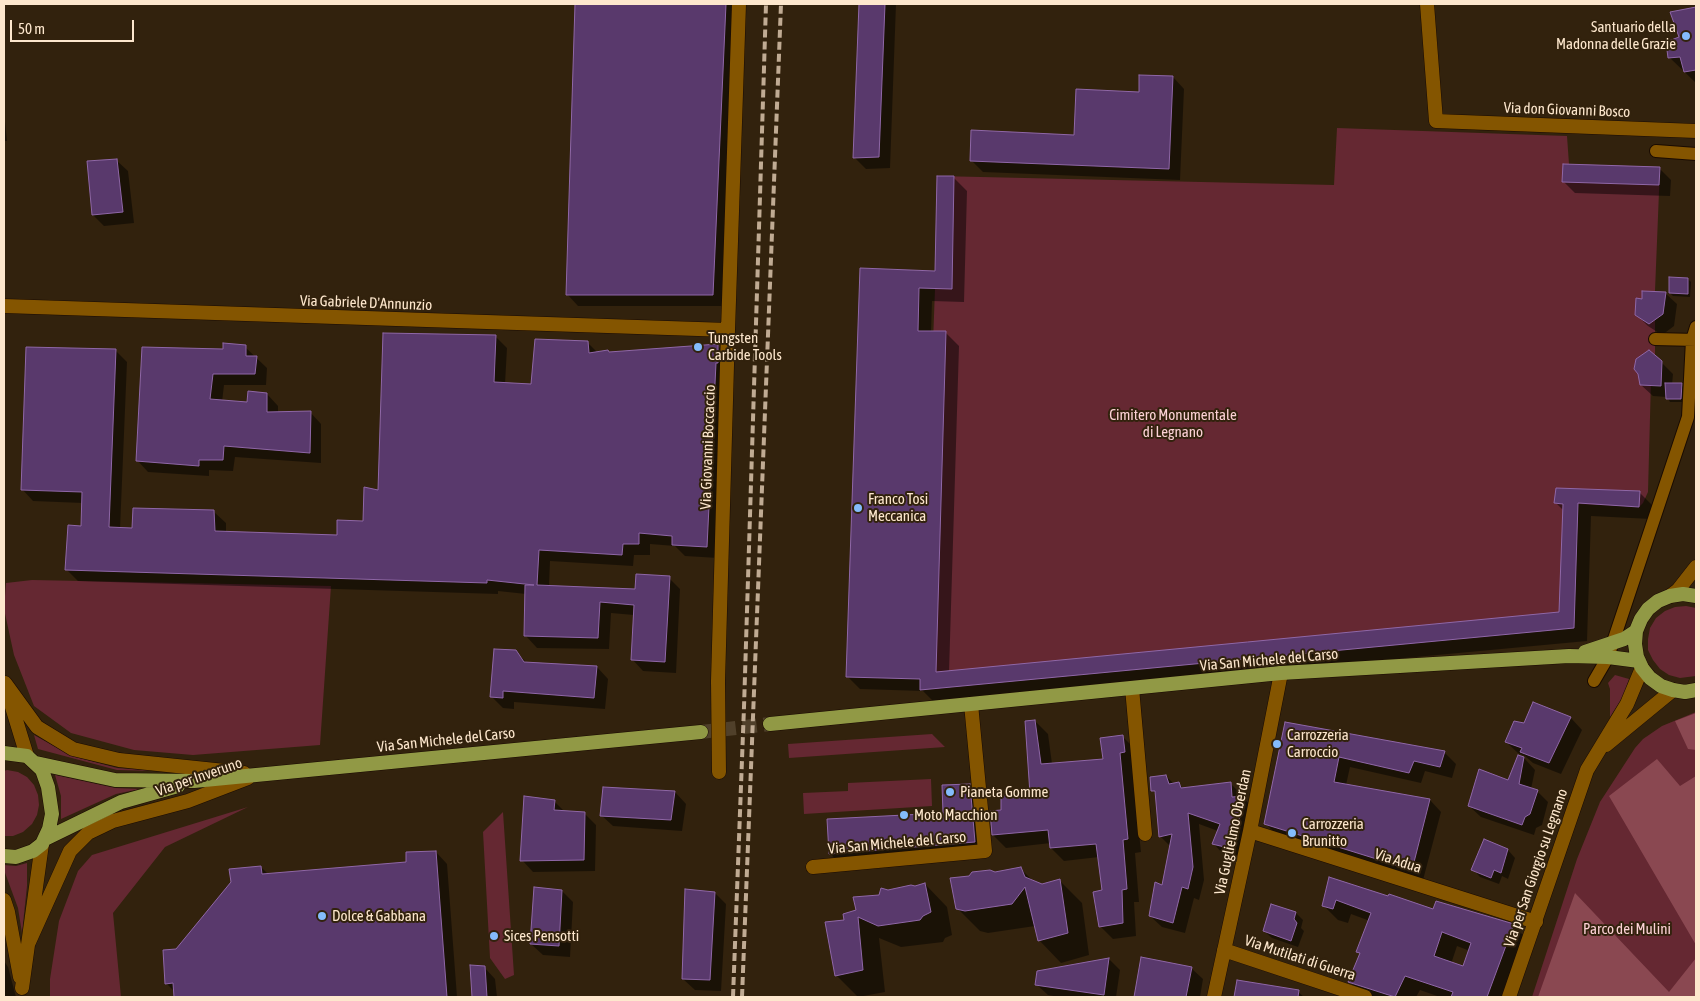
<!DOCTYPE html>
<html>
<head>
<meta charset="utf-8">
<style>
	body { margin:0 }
	#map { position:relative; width:1700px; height:1001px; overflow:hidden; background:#32220d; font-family:"Asap Condensed",sans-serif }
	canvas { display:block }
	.frame { position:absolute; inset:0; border:5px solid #fde7cd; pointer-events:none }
	.scale { position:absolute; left:10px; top:20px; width:124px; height:22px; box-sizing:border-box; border:2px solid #fde7cd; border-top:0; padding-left:6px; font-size:15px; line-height:18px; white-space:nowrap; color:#fde7cd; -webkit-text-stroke:4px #32220d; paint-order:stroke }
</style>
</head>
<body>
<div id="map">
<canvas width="1700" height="1001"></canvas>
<div class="frame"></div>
<div class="scale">50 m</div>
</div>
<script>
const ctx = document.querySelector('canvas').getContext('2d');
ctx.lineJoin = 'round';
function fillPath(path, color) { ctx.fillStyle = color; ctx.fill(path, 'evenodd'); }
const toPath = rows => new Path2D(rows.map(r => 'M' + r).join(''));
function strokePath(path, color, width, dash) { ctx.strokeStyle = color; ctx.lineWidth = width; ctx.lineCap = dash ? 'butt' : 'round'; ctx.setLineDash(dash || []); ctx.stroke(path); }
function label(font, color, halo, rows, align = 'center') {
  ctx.font = font + ' "Asap Condensed",sans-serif'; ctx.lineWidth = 4; ctx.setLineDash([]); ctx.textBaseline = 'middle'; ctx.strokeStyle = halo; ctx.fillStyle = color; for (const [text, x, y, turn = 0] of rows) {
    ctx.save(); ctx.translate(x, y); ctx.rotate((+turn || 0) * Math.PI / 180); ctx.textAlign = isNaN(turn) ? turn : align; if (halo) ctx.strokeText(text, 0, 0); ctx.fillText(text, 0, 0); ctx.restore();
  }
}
const green = toPath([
	[1337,128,1567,136,1569,164,1660,167,1655,291,1665,300,1663,314,1655,320,1655,355,1662,361,1661,374,1651,380,1648,492,1643,503,1639,507,1578,504,1574,628,920,690,935,289,937,176,1334,185],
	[32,580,331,586,320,745,193,755,134,750,71,733,34,706,14,655,4,609,6,583],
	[1686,606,1696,608,1696,676,1680,678,1669,675,1660,669,1653,660,1648,650,1648,639,1650,628,1656,618,1665,611,1675,607],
	[1615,675,1629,679,1624,695,1610,717,1610,689,1608,683],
	[1696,712,1696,997,1532,997,1577,859,1600,802,1635,748,1643,739,1662,726],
	[932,734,945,747,789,758,788,744],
	[34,735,72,756,117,768,155,771,117,770,38,749],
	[7,770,18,772,27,777,34,785,38,795,39,805,37,815,32,824,23,832,13,836,4,836,4,771],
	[55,775,115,788,140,789,116,794,61,819,61,796],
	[931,779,932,806,804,814,803,793,848,791,848,783],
	[248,807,165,847,113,913,121,997,50,997,50,979,59,921,78,871,92,855],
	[503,812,514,975,505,979,490,958,483,832],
	[27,863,27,886,22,933,18,908,4,870,4,865,16,866]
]);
const forest = toPath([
	[1696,713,1696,750,1688,749,1675,721],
	[1657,759,1680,786,1696,776,1696,945,1609,796],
	[1575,893,1669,992,1696,958,1696,997,1538,997]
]);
const shadow = toPath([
	[577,4,737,4,724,306,578,306,567,294],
	[860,4,896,4,890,168,866,169,855,158],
	[1696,8,1696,83,1670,58,1681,38,1672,13],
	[1173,77,1184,89,1180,180,983,172,971,160,1075,136],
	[4,112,7,141,4,141],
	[116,160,128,171,134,223,104,226,93,215],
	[1659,168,1671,180,1670,196,1575,193,1563,181],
	[954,178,967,191,964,302,932,301,931,332,946,333,959,346,949,672,1560,613,1564,511,1556,503,1639,492,1652,505,1651,519,1591,516,1587,641,934,702,923,691,860,689,847,676,861,270,937,272],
	[1688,279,1691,282,1690,297,1673,296,1670,293],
	[1665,293,1677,304,1674,326,1662,335,1648,326,1636,314],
	[495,336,507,348,505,384,532,385,588,343,598,353,610,353,718,346,729,357,718,558,685,556,675,546,650,544,650,555,634,555,633,566,550,561,549,587,636,590,669,578,680,589,676,673,643,671,632,659,634,615,611,613,609,649,537,648,526,636,526,594,498,591,498,594,78,581,66,569,83,527,83,503,33,501,22,489,115,350,127,362,120,529,133,530,214,512,226,523,226,533,338,537,365,523,379,491],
	[245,347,267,368,266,385,224,385,222,402,249,404,267,394,278,406,278,413,310,412,321,424,321,463,235,457,233,471,209,470,209,476,148,472,137,460,224,351],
	[1661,362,1673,374,1672,385,1681,385,1684,388,1684,402,1670,402,1667,397,1653,396,1641,385],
	[515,651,527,663,597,667,608,679,605,709,514,702,514,709,503,708,491,696],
	[1533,704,1571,718,1582,730,1561,774,1533,763,1525,756,1518,753,1506,742,1524,725],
	[1035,721,1048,734,1052,764,1104,760,1122,736,1135,749,1132,766,1141,852,1135,853,1139,902,1134,902,1136,936,1113,939,1100,926,1104,891,1099,857,1064,861,1051,848,1051,843,1006,848,993,835,1003,811,1032,795],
	[1286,723,1444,752,1456,764,1452,778,1425,771,1421,783,1350,767,1346,785,1430,800,1441,812,1423,880,1277,835,1266,824],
	[1524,758,1535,770,1531,789,1537,791,1548,802,1542,825,1536,828,1534,835,1481,817,1469,806,1508,782],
	[1166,776,1174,784,1179,784,1184,789,1230,783,1242,795,1242,797,1255,809,1244,860,1224,855,1213,843,1218,831,1199,824,1204,880,1199,900,1194,898,1185,933,1162,927,1150,916,1162,887,1171,847,1160,836,1157,795,1152,790],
	[969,785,977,793,982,849,838,861,830,854,944,814],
	[675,792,686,804,682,831,613,826,601,815],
	[554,801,565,812,584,813,596,825,595,871,533,872,522,860],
	[1508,850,1515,858,1508,879,1502,876,1499,884,1480,877,1473,869],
	[436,852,447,864,457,997,175,997,175,992,166,983,177,950,261,867,268,874,408,863],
	[1021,869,1034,882,1042,885,1060,881,1082,903,1089,955,1061,963,1039,940,1035,926,988,933,980,931,957,908,970,877],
	[1330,879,1434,911,1513,925,1528,940,1507,997,1440,997,1420,990,1416,997,1365,997,1350,982,1361,954,1358,951,1370,921,1351,914,1348,923,1338,920,1323,905],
	[1457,946,1470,951,1463,968,1451,964],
	[925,884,947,907,952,935,945,938,943,942,901,947,879,938,885,992,858,997,836,975,845,921,857,910,889,891,915,888],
	[562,891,573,902,570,957,543,955,531,944],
	[715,893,726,904,721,991,695,990,683,979],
	[1296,913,1303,920,1301,928,1304,931,1298,947,1272,938,1264,931],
	[1109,959,1120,970,1116,997,1059,997,1048,995,1036,984,1038,972],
	[1142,959,1191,968,1203,979,1200,997,1135,997],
	[4,961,8,967,16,997,4,997],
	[471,967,484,967,495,979,497,997,474,997],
	[1238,981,1297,991,1304,997,1236,997]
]);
const building = toPath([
	[575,4,726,4,713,295,566,295,575,4],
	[859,4,885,4,879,157,853,158,859,4],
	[1696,7,1696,70,1684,72,1680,57,1668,58,1666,42,1679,37,1670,12,1696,7],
	[1139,75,1173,76,1169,169,970,161,971,130,1074,135,1076,89,1139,92,1139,75],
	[117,159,123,212,92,215,87,161,117,159],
	[1563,164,1660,167,1659,185,1562,182,1563,164],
	[937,176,954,176,952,289,919,288,918,331,946,331,936,672,1559,612,1563,504,1554,503,1556,488,1640,491,1639,507,1578,503,1574,628,920,690,920,679,846,677,860,268,935,271,937,176],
	[1669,277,1688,278,1688,294,1669,293,1669,277],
	[1642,291,1666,292,1663,314,1649,324,1635,315,1636,298,1642,299,1642,291],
	[383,333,496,335,494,382,531,384,535,339,588,341,589,353,608,350,609,352,718,344,718,363,716,363,707,547,672,545,672,536,639,533,639,544,623,544,622,555,539,550,537,585,635,589,636,574,670,576,665,662,631,660,634,605,600,602,598,638,524,636,525,585,534,585,487,580,487,583,65,570,68,525,81,526,82,492,21,490,26,347,116,349,109,527,132,528,133,508,214,510,215,531,337,535,337,520,363,521,364,487,378,490,383,333],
	[223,343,246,345,246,356,257,356,255,374,213,374,210,399,247,402,248,391,267,393,267,412,311,411,310,453,224,446,223,460,199,460,199,466,136,461,142,347,223,349,223,343],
	[1649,350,1662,361,1661,386,1640,385,1638,374,1634,369,1636,359,1649,350],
	[1665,383,1682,383,1681,399,1666,399,1665,383],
	[494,649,516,650,524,662,597,666,594,698,503,691,503,698,490,697,494,649],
	[1533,702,1571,717,1549,763,1520,752,1522,748,1505,742,1514,721,1524,723,1533,702],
	[1035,720,1041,764,1103,759,1100,738,1123,735,1125,752,1120,753,1128,839,1123,840,1127,889,1122,890,1123,923,1099,927,1093,892,1102,890,1096,844,1050,848,1048,830,992,835,990,811,1001,810,1001,794,1030,794,1025,721,1035,720],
	[1285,722,1445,751,1440,767,1414,761,1409,773,1339,757,1334,782,1430,799,1412,870,1264,824,1285,722],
	[1518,755,1524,757,1519,784,1538,790,1530,814,1525,817,1522,825,1468,806,1479,769,1508,780,1518,755],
	[1166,775,1169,784,1179,782,1181,788,1231,782,1232,797,1244,796,1233,849,1212,844,1220,824,1188,813,1193,867,1188,889,1182,887,1173,923,1149,916,1155,882,1162,885,1172,834,1159,837,1155,791,1151,791,1150,777,1166,775],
	[970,784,975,842,829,854,827,819,943,813,942,785,970,784],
	[603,787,675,791,671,820,600,816,603,787],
	[524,796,555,800,554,810,585,812,584,860,520,861,524,796],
	[1484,839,1508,849,1501,873,1494,870,1491,878,1471,870,1484,839],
	[436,851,447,997,174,997,173,983,165,984,163,950,176,949,231,882,229,869,261,866,262,874,406,862,406,852,436,851],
	[1021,867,1025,877,1042,884,1060,879,1068,933,1038,941,1025,887,1012,904,965,911,956,909,950,878,969,876,972,872,990,870,995,872,1021,867],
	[1329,877,1388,896,1389,894,1433,909,1436,901,1514,924,1487,997,1451,997,1453,992,1405,976,1395,997,1348,982,1360,953,1356,952,1371,913,1336,900,1333,909,1322,906,1329,877],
	[1442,932,1471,943,1463,966,1434,956,1442,932],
	[925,883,931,912,923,916,920,920,878,926,858,917,863,970,835,976,825,922,844,920,843,914,856,910,853,897,879,895,881,888,888,890,911,885,915,886,925,883],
	[534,887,562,890,559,946,530,944,534,887],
	[685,889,715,892,710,980,682,979,685,889],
	[1271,904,1296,912,1294,919,1297,923,1291,941,1263,931,1271,904],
	[1141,957,1192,967,1186,997,1134,997,1141,957],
	[1109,958,1104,995,1035,985,1037,971,1109,958],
	[470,965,485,966,487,997,472,997,470,965],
	[1237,980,1299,990,1298,997,1234,997,1237,980]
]);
const primaryTunnel = toPath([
	[701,732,770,724]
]);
const pedestrian = toPath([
	[1656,151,1696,154],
	[1655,339,1696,340],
	[1594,681,1608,657,1688,417,1692,340,1696,327]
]);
const minor = toPath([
	[1427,4,1436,121,1696,131],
	[4,306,728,330],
	[1132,688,1145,834],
	[719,772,718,681,728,330,739,4],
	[1250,831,1536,922],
	[813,867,985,851,971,704],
	[4,900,8,912,20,977],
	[29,942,70,851,88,833,113,821,188,801,248,778],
	[1224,950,1365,997],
	[22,988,42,844],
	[1214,997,1250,831,1281,673]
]);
const tertiary = toPath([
	[1670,596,1678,590,1696,567],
	[5,683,37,727,73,749,119,760,244,773],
	[8,694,27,756],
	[1606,745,1673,690],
	[1509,997,1587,770,1627,704,1642,668]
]);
const primary = toPath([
	[1696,596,1683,594,1670,596,1658,601,1648,609,1641,619,1636,631,1635,644,1637,657,1642,668,1650,678,1661,686,1673,690,1685,692,1696,690],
	[1585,652,1624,639,1636,631],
	[770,724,1281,673,1569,656,1608,657,1639,661],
	[4,753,27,756,42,770,48,787,52,814,49,829,42,844,33,851,16,857,4,856],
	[36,763,115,780,194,781,701,732],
	[45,839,121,802,178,786]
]);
const rail = toPath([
	[733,997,744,707,766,4],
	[742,997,781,4]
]);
const markers = [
	[1686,36,5,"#84bcfb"],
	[698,347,5,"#84bcfb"],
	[858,508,5,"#84bcfb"],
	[1277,744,5,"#84bcfb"],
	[950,792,5,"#84bcfb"],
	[904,815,5,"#84bcfb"],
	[1292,833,5,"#84bcfb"],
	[322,916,5,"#84bcfb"],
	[494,936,5,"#84bcfb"]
];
const poiNames = [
	["Santuario della",1676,27,"right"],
	["Madonna delle Grazie",1676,44,"right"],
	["Tungsten",708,338],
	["Carbide Tools",708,355],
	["Franco Tosi",868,499],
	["Meccanica",868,516],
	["Carrozzeria",1287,735],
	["Carroccio",1287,752],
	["Pianeta Gomme",960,792],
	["Moto Macchion",914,815],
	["Carrozzeria",1302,824],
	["Brunitto",1302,841],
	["Dolce & Gabbana",332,916],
	["Sices Pensotti",504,936]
];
const streetNames = [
	["Via don Giovanni Bosco",1567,110,2],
	["Via Gabriele D'Annunzio",366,303,2],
	["Via Giovanni Boccaccio",708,447,-88],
	["Via San Michele del Carso",1269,660,-5],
	["Via San Michele del Carso",446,740,-6],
	["Via per Inveruno",199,777,-19],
	["Via Guglielmo Oberdan",1233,832,-78],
	["Via San Michele del Carso",897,843,-5],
	["Via Adua",1398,861,18],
	["Via per San Giorgio su Legnano",1536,868,-71],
	["Via Mutilati di Guerra",1300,958,18]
];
const parkNames = [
	["Cimitero Monumentale",1173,415],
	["di Legnano",1173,432],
	["Parco dei Mulini",1627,929]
];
fillPath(green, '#652832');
fillPath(forest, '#8a4851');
fillPath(shadow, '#0007');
fillPath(building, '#59396c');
strokePath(building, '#8f67a7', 1);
strokePath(primaryTunnel, '#50402a', 14, [14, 7]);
strokePath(pedestrian, '#1a0b00', 14);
strokePath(minor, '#1a0b00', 15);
strokePath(tertiary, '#1a0b00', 15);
strokePath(primary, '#1a0b00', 15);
strokePath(pedestrian, '#845500', 12);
strokePath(minor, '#845500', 14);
strokePath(tertiary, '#845500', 14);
strokePath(primary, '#919945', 14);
strokePath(rail, '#c0ab93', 4, [8, 4]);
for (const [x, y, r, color] of markers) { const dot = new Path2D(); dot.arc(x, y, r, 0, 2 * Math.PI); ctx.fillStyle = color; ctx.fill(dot); strokePath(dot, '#32220d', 2); }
label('15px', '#fde7cd', '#32220d', poiNames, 'left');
label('15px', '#fde7cd', '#32220d', streetNames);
label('15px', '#fcd1d5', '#32220d', parkNames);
</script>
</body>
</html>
